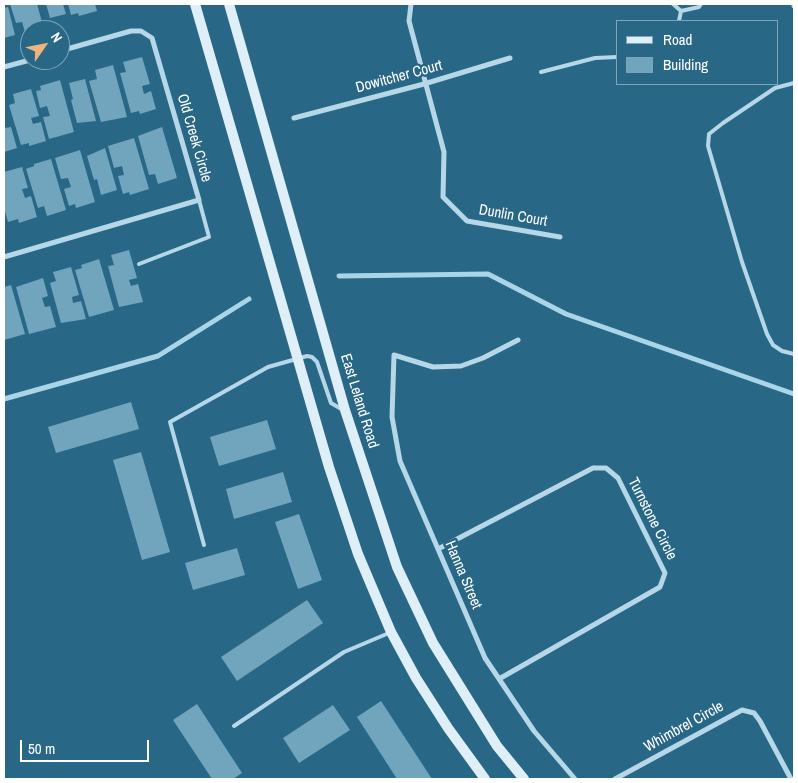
<!DOCTYPE html>
<html>
<head>
<meta charset="utf-8">
<style>
	body { margin:0 }
	#map { position:relative; width:798px; height:783px; overflow:hidden; background:#296787; font-family:"Archivo Narrow",sans-serif }
	canvas { display:block }
	.frame { position:absolute; inset:0; border:5px solid #fff; pointer-events:none }
	.legend { position:absolute; left:616px; top:20px; width:162px; height:65px; box-sizing:border-box; background:#296787; border:1px solid #7fa4b7; margin:0; padding:6px 9px; list-style:none; font-size:15px; color:#fff }
	.legend li { display:flex; align-items:center; gap:10px; height:25px }
	.legend b { width:25px; border:1px solid #7fa4b7 }
	.north { position:absolute; left:20px; top:20px; width:50px; height:50px; box-sizing:border-box; background:#296787; border:1px solid #7fa4b7; border-radius:50%; rotate:57deg; font-size:14px; font-weight:700; line-height:20px; text-align:center; color:#fff }
	.north::after { content:''; display:block; margin:auto; width:18px; height:22px; background:#efb47c; clip-path:polygon(50% 0,100% 100%,50% 72%,0 100%) }
	.scale { position:absolute; left:20px; top:740px; width:129px; height:22px; box-sizing:border-box; border:2px solid #fff; border-top:0; padding-left:6px; font-size:15px; line-height:18px; white-space:nowrap; color:#fff; -webkit-text-stroke:4px #296787; paint-order:stroke }
</style>
</head>
<body>
<div id="map">
<canvas width="798" height="783"></canvas>
<div class="frame"></div>
<ul class="legend">
<li><b style="height:6px;background:#dfeff7"></b>Road</li>
<li><b style="height:14px;background:#71a4bd"></b>Building</li>
</ul>
<div class="north">N</div>
<div class="scale">50 m</div>
</div>
<script>
const ctx = document.querySelector('canvas').getContext('2d');
ctx.lineJoin = 'round';
const toPath = rows => new Path2D(rows.map(r => 'M' + r).join(''));
function strokePath(path, color, width, dash) { ctx.strokeStyle = color; ctx.lineWidth = width; ctx.lineCap = dash ? 'butt' : 'round'; ctx.setLineDash(dash || []); ctx.stroke(path); }
function fillPath(path, color) { ctx.fillStyle = color; ctx.fill(path, 'evenodd'); }
function label(font, color, halo, rows, align = 'center') {
  ctx.font = font + ' "Archivo Narrow",sans-serif'; ctx.lineWidth = 5; ctx.setLineDash([]); ctx.textBaseline = 'middle'; ctx.strokeStyle = halo; ctx.fillStyle = color; for (const [text, x, y, turn = 0] of rows) {
    ctx.save(); ctx.translate(x, y); ctx.rotate((+turn || 0) * Math.PI / 180); ctx.textAlign = isNaN(turn) ? turn : align; if (halo) ctx.strokeText(text, 0, 0); ctx.fillText(text, 0, 0); ctx.restore();
  }
}
const stream = toPath([
	[339,276,488,274,566,314,794,394],
	[4,399,158,356,249,299]
]);
const building = toPath([
	[10,4,37,4,43,26,25,32,22,22,16,23],
	[46,4,63,4,66,14,50,18],
	[68,4,95,4,97,11,79,16,78,13,71,15],
	[8,7,15,35,4,38,4,8],
	[142,57,150,84,142,86,144,94,151,91,156,109,140,114,139,111,131,113,120,73,126,72,123,62],
	[113,65,127,117,101,122,89,81,97,79,95,70],
	[85,79,96,121,77,123,71,100,73,99,69,83],
	[60,80,74,132,49,139,43,117,50,116,47,106,40,108,36,91,41,90,40,86],
	[31,89,39,116,31,118,33,124,41,122,46,141,29,146,29,143,21,145,9,105,15,103,13,94],
	[4,125,5,128,11,127,17,148,4,152],
	[162,127,177,178,158,184,155,174,149,175,138,136],
	[134,138,149,189,130,195,129,192,123,194,118,176,124,175,122,166,114,168,108,146],
	[105,148,117,190,101,195,97,179,94,180,87,156],
	[80,150,95,202,76,208,75,204,69,206,64,189,71,187,68,178,61,179,55,158],
	[51,159,66,210,47,216,44,206,38,208,26,169,34,166,34,164],
	[22,167,28,188,22,189,25,198,31,196,37,217,19,223,18,219,8,222,4,208,4,172],
	[129,250,137,278,129,280,131,286,138,284,143,302,119,307,108,266,114,265,111,255],
	[99,259,114,310,89,317,75,270,82,268,81,265],
	[71,267,79,295,72,297,73,303,81,301,86,319,61,323,50,283,56,281,53,272],
	[43,278,48,296,42,298,45,307,50,306,56,327,29,334,16,287],
	[11,285,25,334,4,340,4,287],
	[131,402,139,429,56,453,48,427],
	[267,420,276,449,219,466,210,437],
	[141,452,170,552,142,560,113,460],
	[283,472,292,502,234,519,226,489],
	[299,514,322,580,298,589,275,522],
	[237,548,245,575,193,590,185,563],
	[307,600,323,623,237,681,221,657],
	[381,701,432,779,397,779,357,717],
	[197,704,242,773,233,779,212,779,173,720],
	[333,705,350,730,299,763,283,738]
]);
const service = toPath([
	[673,4,681,11,699,7,701,4],
	[679,21,681,11],
	[541,72,595,58,617,57],
	[794,83,775,88,723,123,709,134,708,146,742,262,767,334,773,345,782,351,794,354],
	[139,264,209,237,199,200],
	[204,545,170,422,268,367,307,356,312,357,317,362,331,403,343,410],
	[234,726,344,652,389,633]
]);
const minor = toPath([
	[411,4,409,21,444,152,443,197,467,221,560,237],
	[794,4,794,6],
	[4,67,30,60],
	[294,118,424,84,510,58],
	[4,257,199,200,152,38,141,31,131,31,60,51],
	[518,340,483,358,461,366,433,367,394,355,392,417,400,461,485,658,534,731,575,779],
	[438,549,593,468,606,468,618,478,665,573,660,587,499,679],
	[615,779,742,710,754,713,760,721,791,779]
]);
const secondary = toPath([
	[195,4,329,467,358,554,391,632,416,678,448,728,485,779],
	[229,4,345,410,397,567,433,643,497,746,524,779]
]);
const streetNames = [
	["Dowitcher Court",399,77,-15],
	["Old Creek Circle",194,138,74],
	["Dunlin Court",513,216,10],
	["East Leland Road",359,401,73],
	["Turnstone Circle",652,519,63],
	["Hanna Street",463,575,67],
	["Whimbrel Circle",684,727,-29]
];
strokePath(stream, '#aad5e8', 5);
fillPath(building, '#71a4bd');
strokePath(service, '#b5d7e8', 4);
strokePath(minor, '#b5d7e8', 5);
strokePath(secondary, '#dfeff7', 10);
label('15px', '#fff', '#296787', streetNames);
</script>
</body>
</html>
